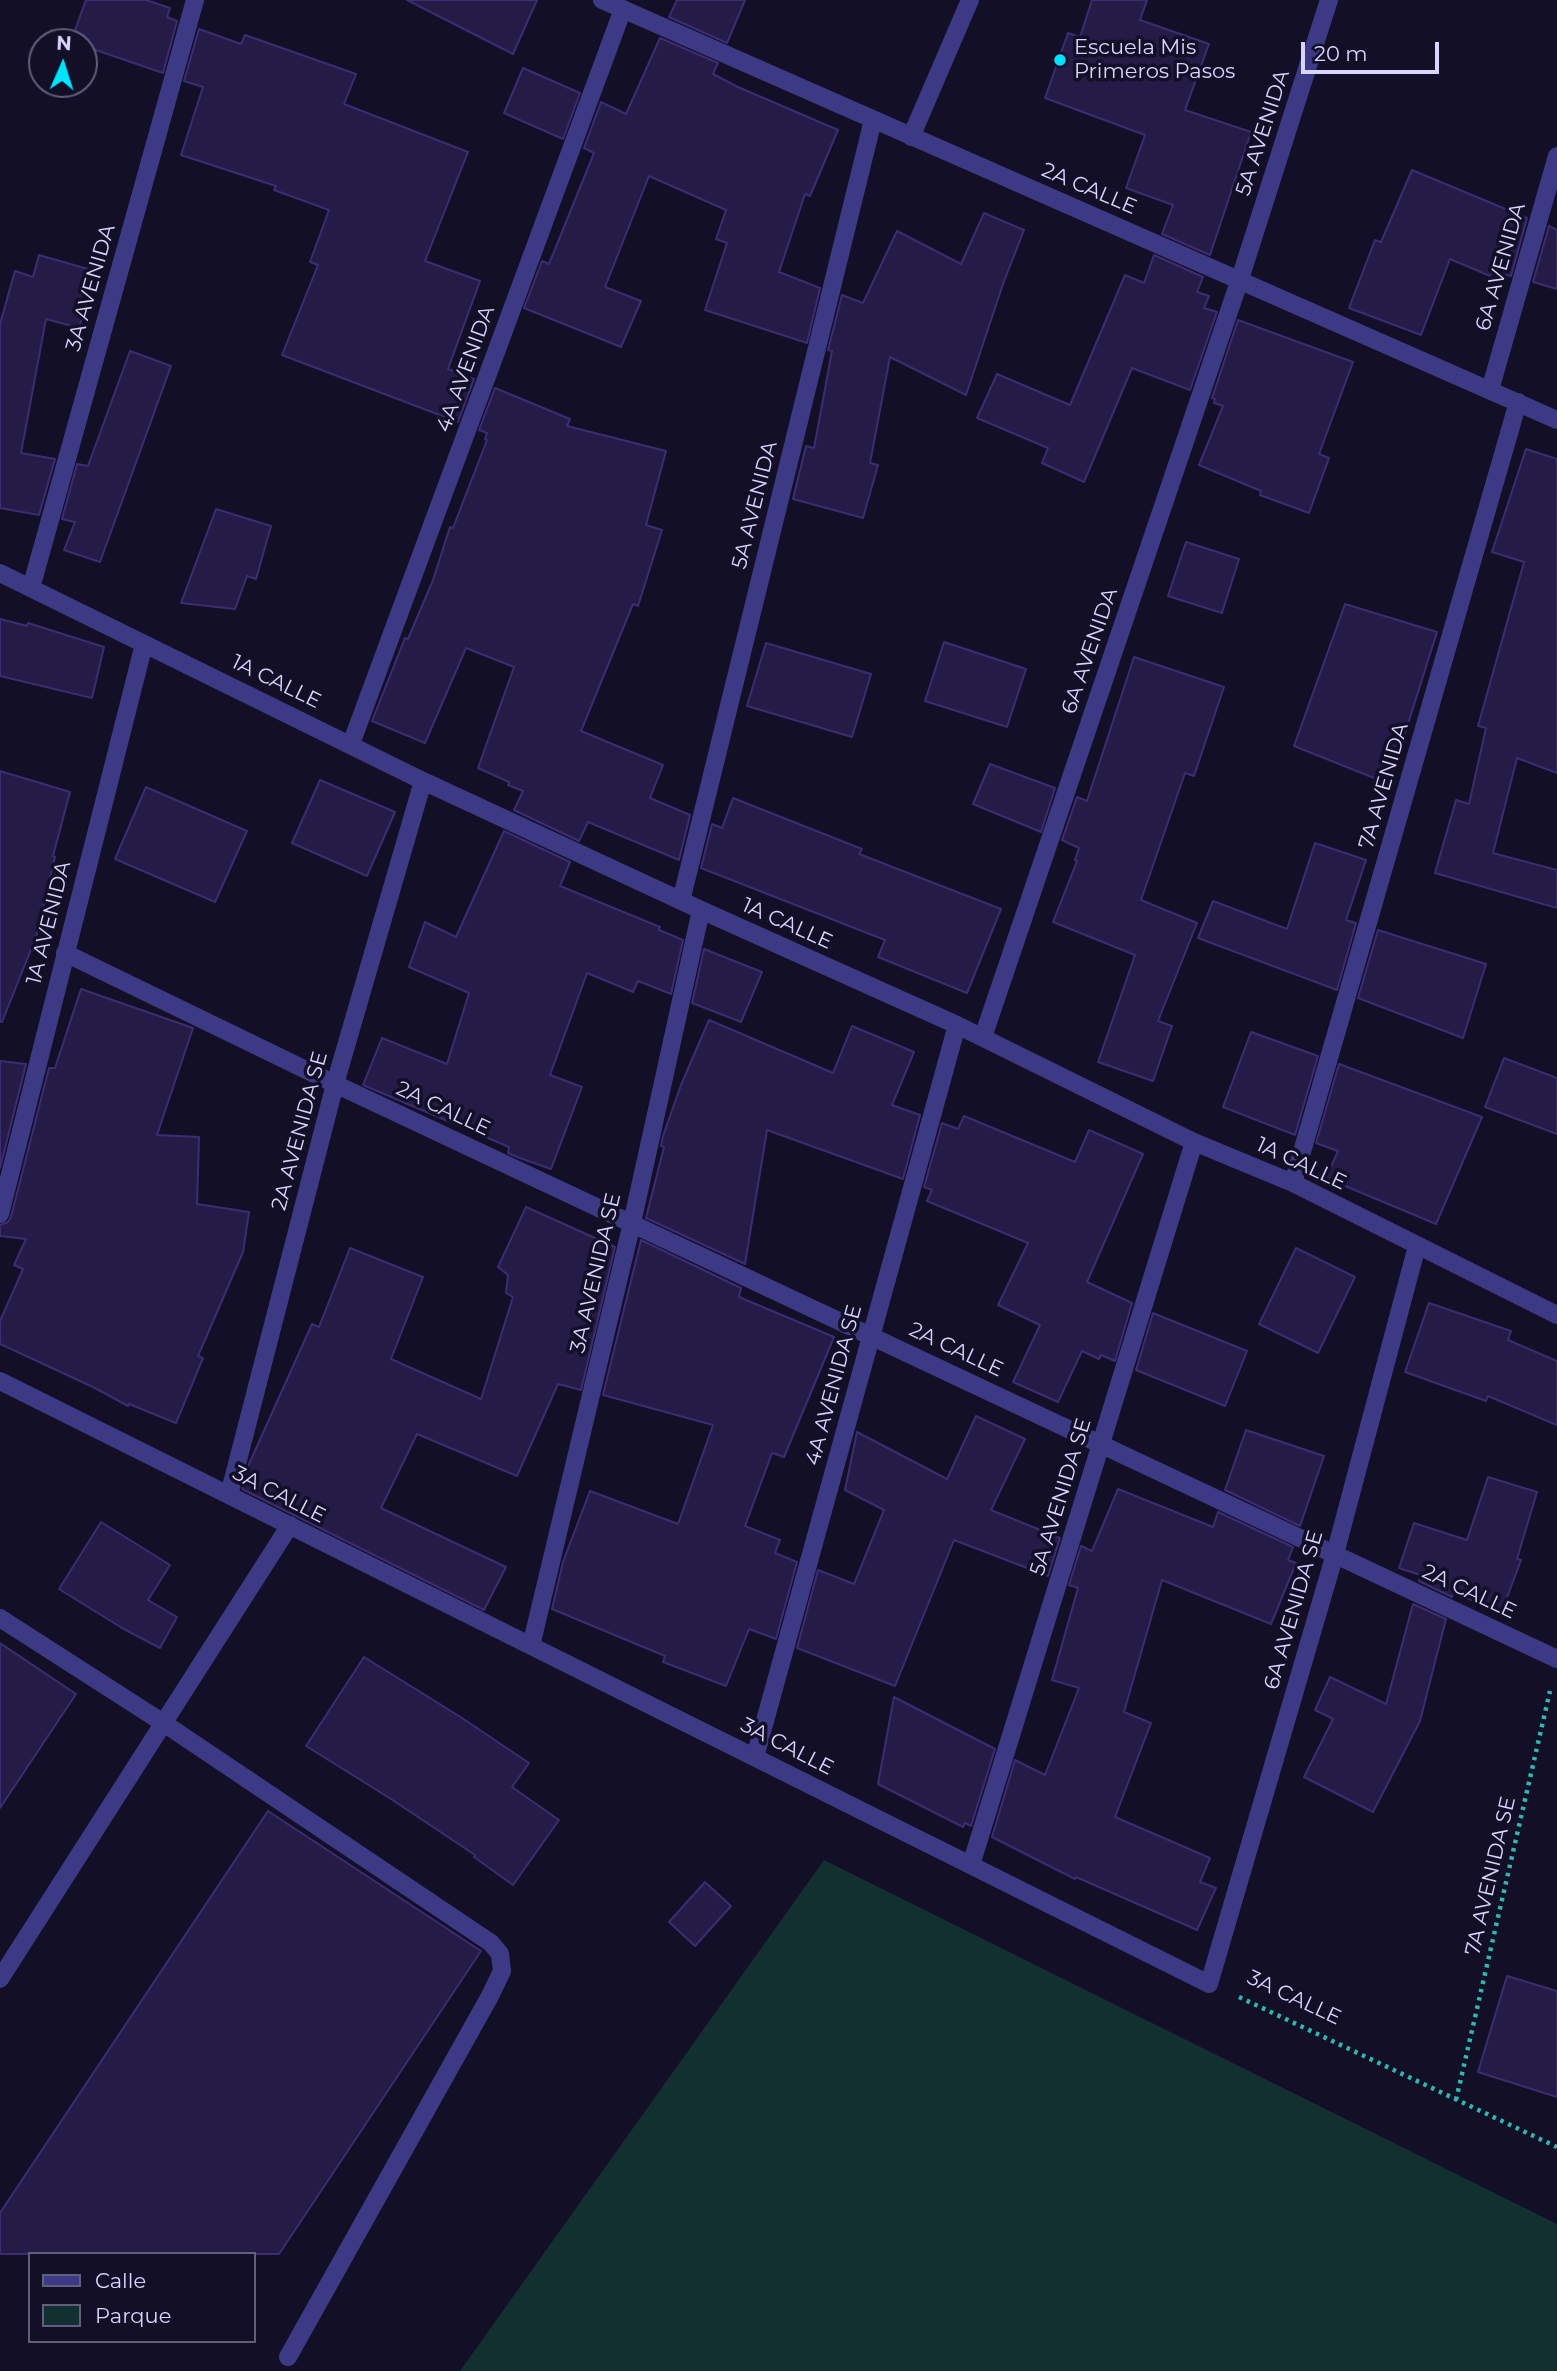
<!DOCTYPE html>
<html>
<head>
<meta charset="utf-8">
<style>
	body { margin:0 }
	#map { position:relative; width:1557px; height:2371px; overflow:hidden; background:#130f26; font-family:Montserrat,sans-serif }
	canvas { display:block }
	.legend { position:absolute; left:28px; top:2252px; width:228px; height:91px; box-sizing:border-box; background:#130f26; border:2px solid #625e7d; margin:0; padding:9px 12px; list-style:none; font-size:21px; color:#d9d4ff }
	.legend li { display:flex; align-items:center; gap:14px; height:35px }
	.legend b { width:35px; border:2px solid #625e7d }
	.north { position:absolute; left:28px; top:28px; width:70px; height:70px; box-sizing:border-box; background:#130f26; border:2px solid #625e7d; border-radius:50%; rotate:3deg; font-size:19px; font-weight:700; line-height:28px; text-align:center; color:#d9d4ff }
	.north::after { content:''; display:block; margin:auto; width:24px; height:32px; background:#00e5ff; clip-path:polygon(50% 0,100% 100%,50% 72%,0 100%) }
	.scale { position:absolute; left:1301px; top:42px; width:138px; height:32px; box-sizing:border-box; border:4px solid #d9d4ff; border-top:0; padding-left:9px; font-size:21px; line-height:24px; white-space:nowrap; color:#d9d4ff; -webkit-text-stroke:5px #130f26; paint-order:stroke }
</style>
</head>
<body>
<div id="map">
<canvas width="1557" height="2371"></canvas>
<ul class="legend">
<li><b style="height:9px;background:#3d3a85"></b>Calle</li>
<li><b style="height:19px;background:#12302f"></b>Parque</li>
</ul>
<div class="north">N</div>
<div class="scale">20 m</div>
</div>
<script>
const ctx = document.querySelector('canvas').getContext('2d');
ctx.lineJoin = 'round';
function fillPath(path, color) { ctx.fillStyle = color; ctx.fill(path, 'evenodd'); }
const toPath = rows => new Path2D(rows.map(r => 'M' + r).join(''));
function strokePath(path, color, width, dash) { ctx.strokeStyle = color; ctx.lineWidth = width; ctx.lineCap = dash ? 'butt' : 'round'; ctx.setLineDash(dash || []); ctx.stroke(path); }
function label(font, color, halo, rows, align = 'center') {
  ctx.font = font + ' Montserrat,sans-serif'; ctx.lineWidth = 7; ctx.setLineDash([]); ctx.textBaseline = 'middle'; ctx.strokeStyle = halo; ctx.fillStyle = color; for (const [text, x, y, turn = 0] of rows) {
    ctx.save(); ctx.translate(x, y); ctx.rotate((+turn || 0) * Math.PI / 180); ctx.textAlign = isNaN(turn) ? turn : align; if (halo) ctx.strokeText(text, 0, 0); ctx.fillText(text, 0, 0); ctx.restore();
  }
}
const green = toPath([
	[824,1860,1557,2224,1557,2371,460,2371]
]);
const building = toPath([
	[86,0,146,0,170,8,167,17,177,21,163,73,84,46,84,42,71,41,86,0],
	[407,0,537,0,513,54,407,0],
	[677,0,745,0,727,43,669,17,677,0],
	[1092,0,1147,0,1140,20,1209,44,1185,110,1251,132,1210,255,1162,234,1173,205,1126,188,1145,135,1045,98,1068,33,1080,37,1092,0],
	[199,29,241,44,245,35,356,74,344,104,468,152,425,261,480,281,448,369,474,379,458,422,282,355,318,265,310,262,329,210,274,190,276,186,181,155,203,87,184,81,199,29],
	[660,38,718,63,713,74,738,87,838,130,810,196,805,194,779,272,820,288,807,343,705,310,727,243,716,239,726,210,649,176,605,287,641,301,621,347,524,308,542,261,549,264,594,153,584,148,601,102,626,114,660,38],
	[523,68,580,93,563,139,504,113,523,68],
	[1412,170,1527,218,1511,276,1492,272,1490,276,1450,259,1421,335,1349,308,1375,240,1381,242,1412,170],
	[984,213,1024,230,1003,284,966,395,890,357,870,463,878,465,863,518,793,499,806,446,814,448,832,351,828,350,842,295,863,303,897,231,961,264,984,213],
	[1549,226,1557,230,1557,289,1533,282,1549,226],
	[39,255,95,271,79,328,46,319,21,453,55,459,39,515,0,508,0,324,15,271,33,277,39,255],
	[1154,255,1203,277,1197,292,1209,296,1204,308,1217,312,1190,390,1132,368,1084,482,1042,463,1048,448,977,418,997,374,1070,405,1125,275,1144,283,1154,255],
	[1238,320,1353,362,1319,454,1329,458,1309,513,1260,495,1261,491,1199,465,1223,406,1214,403,1215,399,1212,398,1238,320],
	[130,351,171,366,100,562,64,550,75,522,62,519,77,464,88,466,130,351],
	[495,388,570,419,567,426,666,451,646,525,662,530,638,606,633,604,581,731,663,765,650,798,690,815,679,860,588,822,579,841,514,810,523,791,508,785,509,782,478,768,514,667,466,648,425,743,372,721,405,638,408,639,433,580,450,527,453,528,487,440,485,439,487,433,479,430,495,388],
	[1526,449,1557,459,1557,773,1517,758,1493,853,1557,870,1557,908,1435,873,1456,800,1469,804,1486,728,1478,726,1524,562,1492,552,1526,449],
	[216,509,271,526,256,579,247,576,235,609,181,603,216,509],
	[1186,542,1239,559,1222,613,1168,596,1186,542],
	[1345,604,1437,632,1389,784,1294,746,1345,604],
	[0,619,27,626,28,623,104,647,92,698,0,676,0,619],
	[944,642,1026,669,1007,727,925,701,944,642],
	[766,643,871,674,852,737,747,706,766,643],
	[1134,657,1224,687,1194,776,1185,773,1141,900,1197,923,1158,1021,1172,1026,1153,1081,1098,1062,1135,955,1053,922,1077,861,1075,860,1079,848,1062,840,1077,797,1087,801,1134,657],
	[990,764,1055,788,1041,832,973,804,990,764],
	[0,771,70,792,53,856,55,857,36,937,2,1022,0,1022,0,771],
	[320,780,395,812,367,876,292,843,320,780],
	[146,787,247,831,215,902,115,859,146,787],
	[733,798,862,849,859,854,1001,909,967,993,878,957,885,940,701,868,712,824,722,828,733,798],
	[504,831,570,862,560,886,660,927,659,930,683,940,671,994,638,981,633,992,587,973,550,1075,582,1087,551,1169,517,1157,508,1153,509,1147,363,1085,382,1038,447,1064,469,993,409,967,425,922,456,937,504,831],
	[1315,843,1366,860,1346,920,1356,923,1337,990,1198,938,1213,901,1287,929,1315,843],
	[1378,930,1486,964,1463,1038,1358,998,1378,930],
	[704,949,762,972,741,1022,692,1003,704,949],
	[81,989,193,1028,157,1135,199,1137,197,1204,249,1212,243,1252,198,1356,203,1358,176,1423,129,1404,128,1406,95,1388,0,1344,0,1321,23,1269,14,1265,26,1239,0,1236,0,1225,8,1222,11,1217,49,1068,55,1068,81,989],
	[709,1020,833,1073,852,1026,914,1052,892,1105,920,1115,903,1179,767,1130,745,1264,646,1218,664,1147,661,1146,663,1136,681,1085,709,1020],
	[1251,1032,1318,1056,1295,1135,1223,1107,1251,1032],
	[1504,1058,1557,1078,1557,1134,1485,1107,1504,1058],
	[0,1061,26,1064,0,1168,0,1061],
	[1339,1064,1482,1117,1436,1224,1326,1178,1338,1151,1316,1143,1339,1064],
	[964,1116,1075,1162,1089,1130,1143,1154,1087,1282,1132,1303,1115,1361,1101,1355,1099,1359,1082,1351,1058,1402,1013,1382,1040,1325,998,1305,1028,1243,927,1201,932,1190,924,1187,942,1123,958,1129,964,1116],
	[526,1207,615,1247,581,1390,558,1384,517,1476,417,1434,381,1508,506,1567,484,1610,242,1489,249,1464,312,1324,319,1327,350,1248,423,1277,391,1359,481,1399,513,1297,506,1293,508,1275,498,1267,526,1207],
	[641,1240,741,1288,739,1297,834,1337,784,1457,772,1453,745,1526,780,1540,775,1553,797,1562,776,1639,749,1629,726,1686,663,1662,665,1656,552,1609,563,1562,590,1491,678,1524,713,1425,603,1395,641,1240],
	[1296,1248,1355,1277,1318,1353,1259,1324,1296,1248],
	[1429,1303,1511,1331,1508,1340,1557,1361,1557,1425,1488,1396,1486,1401,1405,1372,1429,1303],
	[1153,1313,1247,1351,1225,1406,1136,1370,1153,1313],
	[976,1416,1025,1439,991,1510,1060,1538,1048,1576,954,1540,895,1686,797,1648,818,1570,854,1584,884,1510,845,1490,857,1432,947,1479,976,1416],
	[1246,1430,1324,1456,1300,1526,1225,1490,1246,1430],
	[1488,1477,1537,1492,1517,1559,1521,1560,1502,1611,1453,1593,1452,1597,1419,1581,1420,1575,1399,1568,1414,1523,1467,1540,1488,1477],
	[1118,1489,1213,1527,1218,1512,1293,1547,1288,1560,1296,1563,1271,1624,1162,1580,1124,1712,1151,1723,1115,1817,1210,1858,1200,1882,1216,1888,1197,1930,1076,1877,1075,1879,992,1837,1015,1760,1045,1775,1079,1688,1052,1680,1078,1588,1069,1585,1081,1546,1092,1551,1118,1489],
	[101,1522,170,1565,148,1600,177,1617,160,1648,122,1628,59,1589,101,1522],
	[1413,1604,1446,1619,1420,1721,1373,1812,1304,1777,1333,1719,1315,1710,1330,1677,1386,1704,1413,1604],
	[0,1643,76,1694,0,1808,0,1643],
	[364,1657,459,1716,529,1763,512,1787,559,1820,513,1885,474,1857,475,1855,391,1799,306,1746,364,1657],
	[894,1697,995,1749,971,1826,965,1823,963,1827,878,1784,894,1697],
	[268,1811,481,1951,279,2254,0,2254,0,2213,268,1811],
	[705,1882,731,1906,695,1946,669,1922,705,1882],
	[1507,1976,1557,1991,1557,2097,1478,2072,1507,1976]
]);
const path = toPath([
	[1239,1997,1557,2147],
	[1456,2100,1550,1691]
]);
const minor = toPath([
	[602,0,1557,420],
	[911,137,970,0],
	[1490,390,1557,156],
	[0,573,423,781,701,910,957,1025,1194,1142,1293,1183,1557,1315],
	[31,588,195,0],
	[351,744,623,9],
	[681,901,873,120],
	[65,953,335,1084,1557,1659],
	[983,1037,1240,279,1329,0],
	[1293,1183,1518,402],
	[0,1214,144,644],
	[0,1381,1209,1984,1335,1554,1417,1246],
	[229,1495,335,1084,423,781],
	[0,1618,165,1724,491,1943,500,1954,502,1971,490,1996,288,2357],
	[531,1646,632,1223,701,910],
	[755,1757,957,1025],
	[971,1865,1194,1142],
	[0,1979,290,1525]
]);
const markers = [
	[1060,60,7,"#00e5ff"]
];
const poiNames = [
	["Escuela Mis",1074,48],
	["Primeros Pasos",1074,72]
];
const streetNames = [
	["5A AVENIDA",1263,133,-72],
	["2A CALLE",1089,189,23],
	["6A AVENIDA",1501,267,-74],
	["3A AVENIDA",91,288,-74],
	["4A AVENIDA",466,369,-70],
	["5A AVENIDA",755,505,-76],
	["6A AVENIDA",1090,651,-71],
	["1A CALLE",276,682,26],
	["7A AVENIDA",1384,786,-74],
	["1A AVENIDA",49,923,-76],
	["1A CALLE",787,924,24],
	["2A CALLE",443,1109,25],
	["2A AVENIDA SE",300,1131,-75],
	["1A CALLE",1301,1164,25],
	["3A AVENIDA SE",596,1273,-77],
	["2A CALLE",956,1350,25],
	["4A AVENIDA SE",834,1385,-75],
	["3A CALLE",279,1495,27],
	["5A AVENIDA SE",1061,1497,-73],
	["2A CALLE",1469,1592,25],
	["6A AVENIDA SE",1294,1610,-74],
	["3A CALLE",787,1747,27],
	["7A AVENIDA SE",1491,1876,-77],
	["3A CALLE",1294,1998,25]
];
fillPath(green, '#12302f');
fillPath(building, '#241b47');
strokePath(building, '#3b2d73', 2);
strokePath(path, '#2fb8b0', 4.5, [3.5, 5]);
strokePath(minor, '#3d3a85', 18);
for (const [x, y, r, color] of markers) { const dot = new Path2D(); dot.arc(x, y, r, 0, 2 * Math.PI); ctx.fillStyle = color; ctx.fill(dot); strokePath(dot, '#130f26', 2.5); }
label('21px', '#d9d4ff', '#130f26', poiNames, 'left');
label('21px', '#d9d4ff', '#130f26', streetNames);
</script>
</body>
</html>
